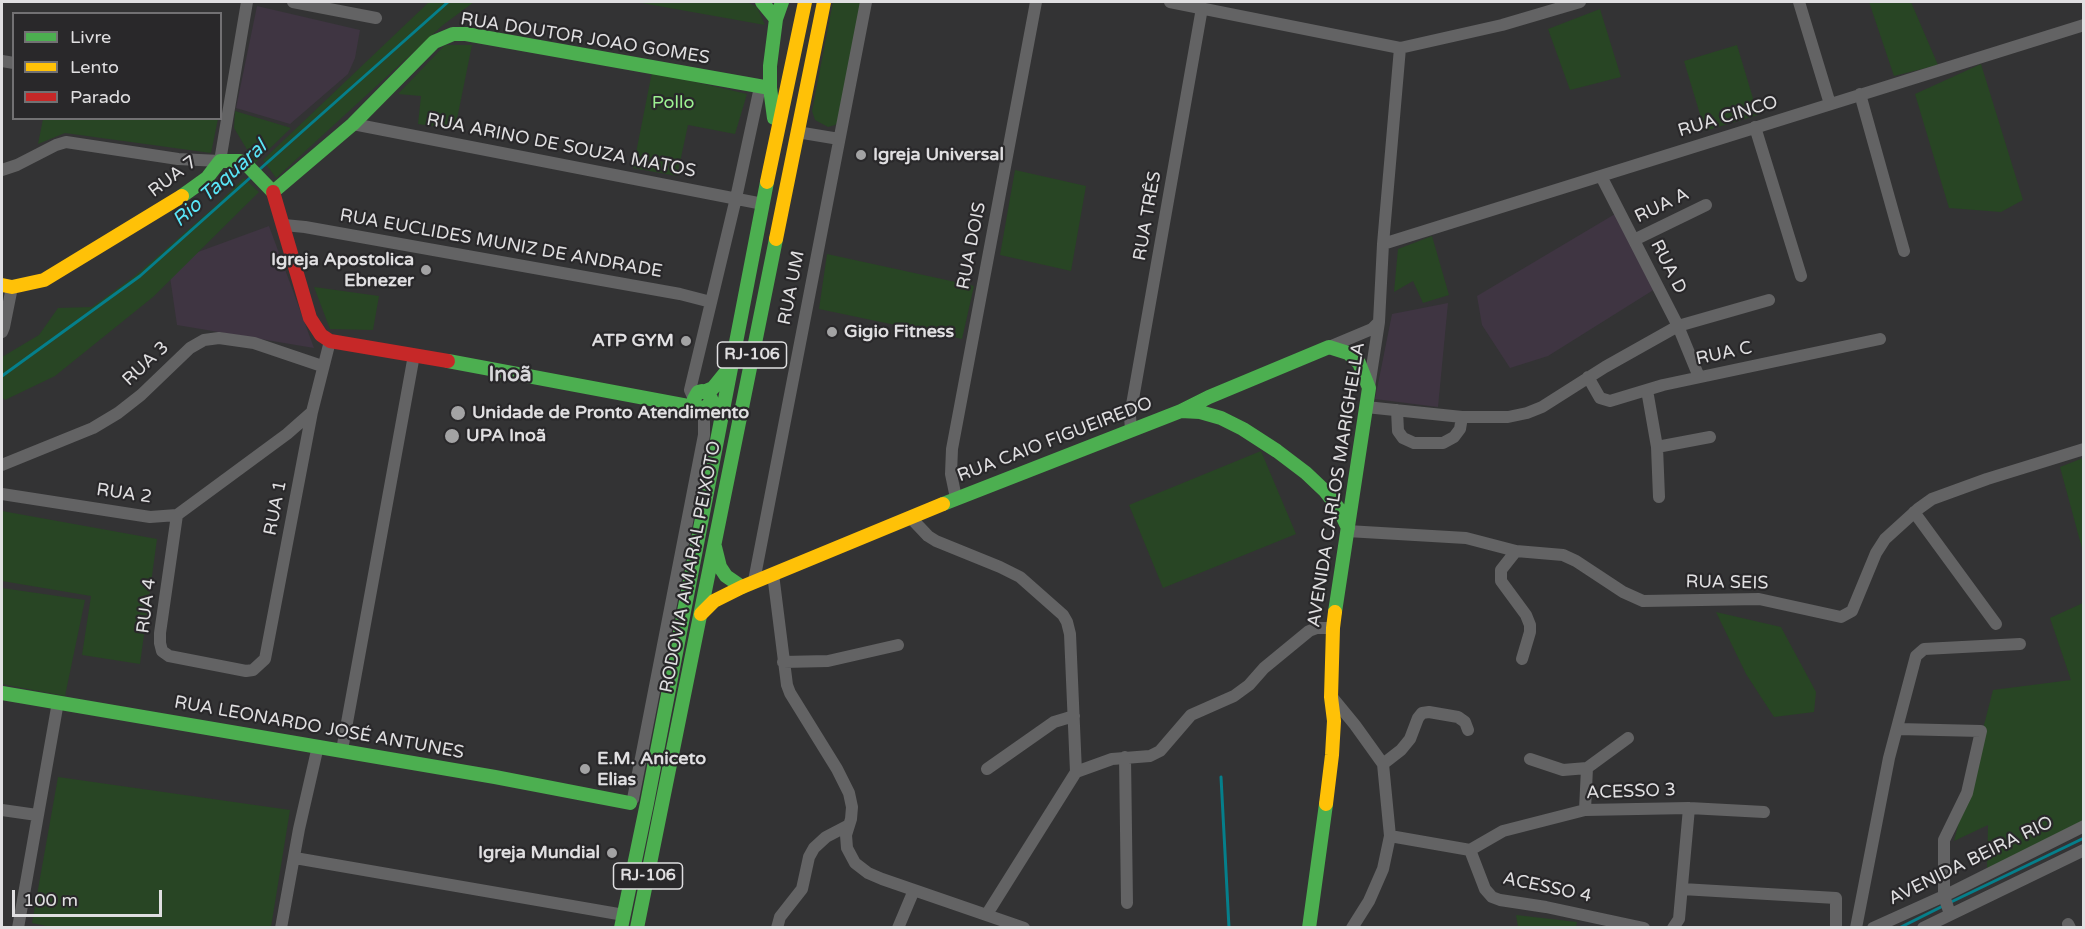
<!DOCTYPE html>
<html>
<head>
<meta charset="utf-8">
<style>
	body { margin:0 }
	#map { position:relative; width:2085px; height:929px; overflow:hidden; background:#333334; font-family:"Varela Round",sans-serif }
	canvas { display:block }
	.frame { position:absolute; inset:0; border:3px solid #e0dfe1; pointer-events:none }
	.legend { position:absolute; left:12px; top:12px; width:210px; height:108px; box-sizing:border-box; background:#29282a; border:2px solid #727173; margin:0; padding:8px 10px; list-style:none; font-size:18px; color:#e0dfe1 }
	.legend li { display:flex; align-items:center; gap:12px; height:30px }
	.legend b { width:30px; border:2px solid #727173 }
	.scale { position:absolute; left:12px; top:890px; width:150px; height:27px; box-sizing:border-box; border:3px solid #e0dfe1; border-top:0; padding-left:8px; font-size:18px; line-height:21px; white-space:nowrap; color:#e0dfe1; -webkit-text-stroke:4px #29282a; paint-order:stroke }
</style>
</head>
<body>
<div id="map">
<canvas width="2085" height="929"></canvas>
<div class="frame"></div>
<ul class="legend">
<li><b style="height:8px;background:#4caf50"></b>Livre</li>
<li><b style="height:8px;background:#ffc107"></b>Lento</li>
<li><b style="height:8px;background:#c62828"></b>Parado</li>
</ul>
<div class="scale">100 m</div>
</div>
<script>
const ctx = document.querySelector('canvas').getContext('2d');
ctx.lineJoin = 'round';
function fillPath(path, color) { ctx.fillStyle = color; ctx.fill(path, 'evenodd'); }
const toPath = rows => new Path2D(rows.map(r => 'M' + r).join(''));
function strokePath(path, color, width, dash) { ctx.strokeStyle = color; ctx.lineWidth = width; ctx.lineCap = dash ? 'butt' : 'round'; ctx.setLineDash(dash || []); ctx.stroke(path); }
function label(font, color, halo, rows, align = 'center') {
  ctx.font = font + ' "Varela Round",sans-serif'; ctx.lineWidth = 4.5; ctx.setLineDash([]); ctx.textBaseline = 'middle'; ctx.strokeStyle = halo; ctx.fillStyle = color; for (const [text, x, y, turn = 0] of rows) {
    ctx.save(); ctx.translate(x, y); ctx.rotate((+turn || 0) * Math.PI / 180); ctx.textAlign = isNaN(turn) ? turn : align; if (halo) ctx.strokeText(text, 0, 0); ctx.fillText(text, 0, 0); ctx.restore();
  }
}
const education = toPath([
	[257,6,360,30,355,58,348,74,290,124,236,108],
	[1615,214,1655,289,1548,356,1510,368,1482,325,1477,296],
	[269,226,314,348,177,325,168,263],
	[1448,303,1438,407,1375,399,1392,314]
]);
const green = toPath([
	[429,2,474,2,443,25,276,178,263,160],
	[636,2,747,2,757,7,765,25],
	[833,2,865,2,843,118,835,125,828,127,815,120,812,111],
	[1869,2,1911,2,1938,65,1894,76],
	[1600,9,1621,77,1570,90,1548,29],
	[445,45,472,45,455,129,418,124,421,96,398,94],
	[1737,45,1758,115,1705,131,1684,61],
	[1981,64,2023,200,2001,212,1949,208,1915,94],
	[652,72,747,94,735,134,688,125,677,176,633,168],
	[235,111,291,128,255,163,234,128],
	[43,119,43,118,218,119,211,153,65,133,38,144],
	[1015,170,1086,186,1071,271,1000,255],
	[244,178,259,192,153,297,55,376,5,400,2,397,2,357,39,335,58,308,92,307,136,275,213,208],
	[1432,236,1449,295,1423,303,1413,281,1394,292,1398,249],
	[827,254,974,286,962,339,819,309],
	[314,287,379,296,373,330,330,329],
	[1261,451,1296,534,1163,588,1129,505],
	[2083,458,2083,552,2060,467],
	[2,511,157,539,140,664,82,655,91,596,2,581],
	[2,588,85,600,65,696,2,684],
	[2083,603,2083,821,1987,869,1988,825,1954,841,1993,690,2071,680,2050,618],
	[1716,612,1781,627,1816,692,1814,712,1774,717,1746,674],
	[58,777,290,810,271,927,56,928,32,923],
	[1516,915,1577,922,1576,927,1518,927]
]);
const stream = toPath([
	[260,169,448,2],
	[2,376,140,276,251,177],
	[1221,777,1229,928],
	[1949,903,2084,838],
	[1899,928,1943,906]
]);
const street = toPath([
	[293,2,376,18],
	[1170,2,1400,48,1502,25,1580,2],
	[1799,2,1830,104],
	[2,61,14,63],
	[1860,94,1904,251],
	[353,124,763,204],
	[1755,127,1801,276],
	[797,132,839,139],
	[2,170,17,165,56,145,66,142,178,159,220,161,247,2],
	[1601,176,1678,326,1699,377],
	[284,225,305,227,680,294,711,302],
	[1634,240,1706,205],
	[1383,244,2084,25],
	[2,332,4,327,12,287],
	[1329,347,1372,329,1379,322],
	[1588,377,1600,398,1610,401,1663,385,1880,339],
	[1369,387,1379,322,1383,244,1400,48],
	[1647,390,1657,447,1659,497],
	[694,399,690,390,736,198,760,87],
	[1366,407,1462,417,1508,417,1527,413,1542,407,1605,367,1678,326,1769,300],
	[1397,410,1398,431,1403,438,1414,443,1443,443,1454,437,1460,429,1462,417],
	[1131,430,1130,416,1202,8],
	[1657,447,1710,437],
	[2,465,93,428,118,413,141,395,190,348,204,340,219,338,254,343,322,366],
	[2,494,150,517,177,515,287,434,312,412],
	[956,498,951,474,952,449,1036,2],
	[1914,512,1996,624],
	[177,515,160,633,160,643,162,651,169,656,246,671,253,670,265,659,312,412,330,341],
	[910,517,928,536,936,541,1000,567,1020,577,1063,615,1067,622,1070,634,1076,772,987,914],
	[1347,531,1466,538,1516,551,1563,555,1576,561,1623,592,1643,601,1759,599,1841,617,1852,611,1876,553,1885,539,1918,509,1932,499,1987,479,2084,449],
	[1516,551,1501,570,1501,581,1526,615,1530,625,1530,632,1522,659],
	[773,574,787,685,790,693,837,769,849,793,852,807,851,819,846,835,847,848,855,863,868,873,882,879,1024,928],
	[754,581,866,2],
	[783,662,828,661,898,645],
	[1332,697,1355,725,1383,764,1390,836,1383,869,1369,901,1352,928],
	[1898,729,1981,731,1967,793,1944,840,1944,896,1950,914],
	[342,750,414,355],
	[1125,757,1127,903],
	[1530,759,1563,770,1587,768,1628,738],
	[1383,764,1401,750,1410,739,1418,718,1422,713,1429,712,1458,717,1465,722,1468,730],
	[987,769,1054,722,1074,716],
	[1076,772,1112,759,1150,756,1160,751,1191,715,1234,696,1249,685,1264,668,1309,631,1317,628,1333,628],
	[630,803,633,799,704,435,704,409],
	[2,810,37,815],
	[1585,810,1587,768],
	[1390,836,1470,850],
	[1470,850,1503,831,1585,810,1689,808,1764,812],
	[1470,850,1485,889,1492,897,1500,900,1546,907,1644,928],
	[295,858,624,915],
	[1682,889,1836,898,1836,928],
	[2068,924,2070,928],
	[18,928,58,702],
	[281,928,299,829,318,746],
	[777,928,780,917,802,889,809,857,814,848,826,837,849,825],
	[898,928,914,890],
	[1673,928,1679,919,1689,808],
	[1856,928,1889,758,1916,656,1924,649,2020,644],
	[1873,928,1944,896,2084,826],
	[1923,928,2084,850]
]);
const fast = toPath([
	[762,2,776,19],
	[774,118,770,88,770,66,776,19,782,2],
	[273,192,353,124,434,42,453,34,466,34,770,88],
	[182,196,207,178,220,161,240,161,246,164,273,192],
	[448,361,704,409,712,401,709,394,702,391,698,392,694,399,696,406],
	[706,391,713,388,730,367],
	[1181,411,1200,412,1221,418,1243,429,1277,451,1306,473,1325,491,1339,509,1348,528],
	[943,504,1181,411,1209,397,1329,347,1348,353,1359,363,1369,388,1335,612],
	[715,547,720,567,726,576,742,587],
	[2,693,495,777,630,803],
	[621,928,647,803,767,182],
	[637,928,776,239],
	[1309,928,1326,804]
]);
const slow = toPath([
	[767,182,805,2],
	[776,239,824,2],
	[2,285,12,287,44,280,182,196],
	[701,614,714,601,742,587,943,504],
	[1326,804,1332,755,1334,721,1331,697,1333,628,1335,612]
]);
const jam = toPath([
	[273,192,310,318,321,335,330,341,448,361]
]);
const markers = [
	[861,155,6,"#a3a3a4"],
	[426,270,6,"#a3a3a4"],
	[832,332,6,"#a3a3a4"],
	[686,341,6,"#a3a3a4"],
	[458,413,8,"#a3a3a4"],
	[452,436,8,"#a3a3a4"],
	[585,769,6,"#a3a3a4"],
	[612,853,6,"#a3a3a4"]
];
const shields = [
	[752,355,69],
	[648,876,69]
];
const shieldNames = [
	["RJ-106",752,355],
	["RJ-106",648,876]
];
const streetNames = [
	["RUA DOUTOR JOAO GOMES",585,39,9],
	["RUA CINCO",1728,117,-17],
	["RUA ARINO DE SOUZA MATOS",561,146,11],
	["RUA 7",173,177,-37],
	["RUA A",1662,206,-26],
	["RUA TRÊS",1148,216,-80],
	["RUA EUCLIDES MUNIZ DE ANDRADE",501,244,10],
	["RUA DOIS",972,246,-79],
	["RUA D",1668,267,63],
	["RUA UM",792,288,-79],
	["RUA C",1724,354,-12],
	["RUA 3",146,364,-43],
	["RUA CAIO FIGUEIREDO",1055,440,-21],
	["AVENIDA CARLOS MARIGHELLA",1337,485,-81],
	["RUA 2",124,494,8],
	["RUA 1",276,508,-79],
	["RODOVIA AMARAL PEIXOTO",691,567,-79],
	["RUA SEIS",1727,583,1],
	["RUA 4",147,606,-83],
	["RUA LEONARDO JOSÉ ANTUNES",319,728,10],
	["ACESSO 3",1631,792,-2],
	["AVENIDA BEIRA RIO",1971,861,-26],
	["ACESSO 4",1547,888,12]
];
const parkNames = [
	["Pollo",673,103]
];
const poiNames = [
	["Igreja Universal",873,155],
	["Igreja Apostolica",414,260,"right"],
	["Ebnezer",414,281,"right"],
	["Gigio Fitness",844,332],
	["ATP GYM",674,341,"right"],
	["Unidade de Pronto Atendimento",472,413],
	["UPA Inoã",466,436],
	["E.M. Aniceto",597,759],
	["Elias",597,780],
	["Igreja Mundial",600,853,"right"]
];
const waterNames = [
	["Rio Taquaral",220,184,-42]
];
const quarterNames = [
	["Inoã",510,375]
];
fillPath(education, '#3f3542');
fillPath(green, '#284524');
strokePath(stream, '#057f8b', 3);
strokePath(street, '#636364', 12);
strokePath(fast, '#4caf50', 14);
strokePath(slow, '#ffc107', 14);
strokePath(jam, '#c62828', 14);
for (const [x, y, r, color] of markers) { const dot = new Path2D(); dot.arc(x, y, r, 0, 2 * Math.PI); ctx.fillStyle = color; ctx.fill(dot); strokePath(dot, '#29282a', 2); }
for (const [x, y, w] of shields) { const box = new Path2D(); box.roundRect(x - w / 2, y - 13, w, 26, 4.5); ctx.fillStyle = '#29282a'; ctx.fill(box); strokePath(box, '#e0dfe1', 1.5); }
label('bold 16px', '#e0dfe1', null, shieldNames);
label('18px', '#e0dfe1', '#29282a', streetNames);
label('18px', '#9cf191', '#29282a', parkNames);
label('bold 18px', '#e0dfe1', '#29282a', poiNames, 'left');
label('italic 20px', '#5ae7f9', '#29282a', waterNames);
label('bold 21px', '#d8d8db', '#29282a', quarterNames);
</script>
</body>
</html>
